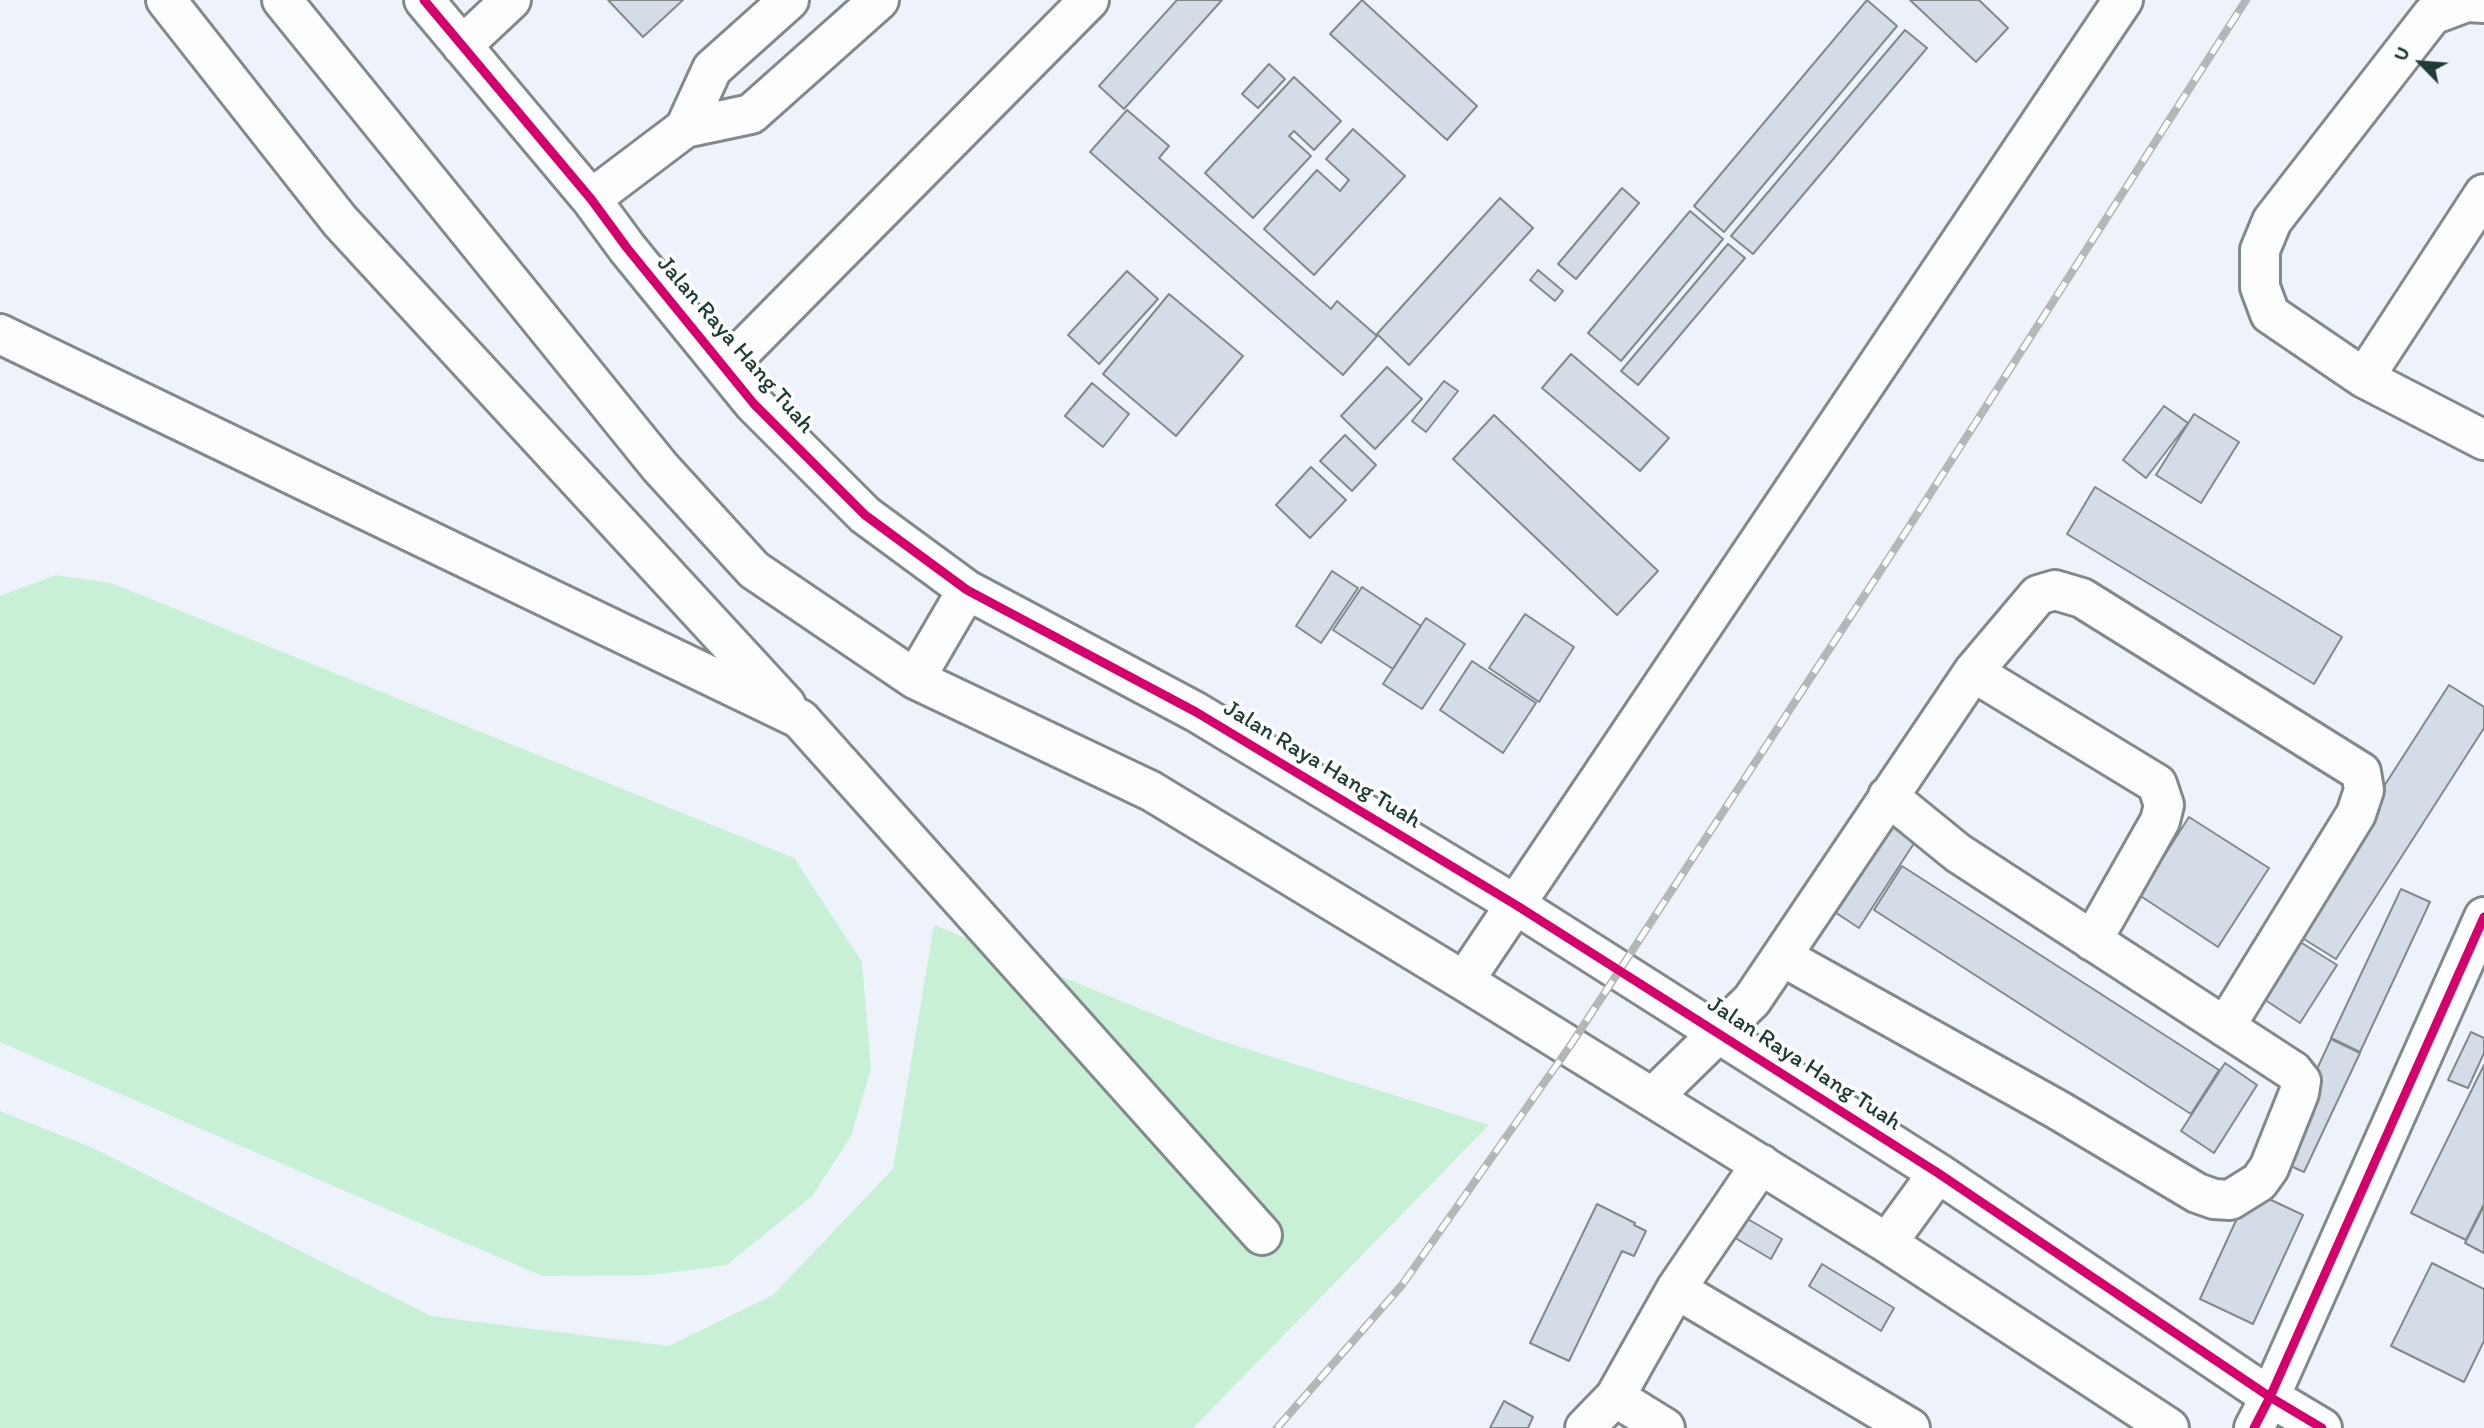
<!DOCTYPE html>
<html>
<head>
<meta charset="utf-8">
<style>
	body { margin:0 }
	#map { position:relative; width:2484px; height:1428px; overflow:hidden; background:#eef2fa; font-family:Itim,sans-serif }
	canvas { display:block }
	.north { position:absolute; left:2386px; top:28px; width:70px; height:70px; -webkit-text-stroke:5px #fff; paint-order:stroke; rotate:295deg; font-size:19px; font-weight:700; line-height:28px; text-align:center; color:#1f3d34 }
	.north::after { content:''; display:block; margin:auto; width:24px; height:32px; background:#1f3d34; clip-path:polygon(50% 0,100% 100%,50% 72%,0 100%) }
</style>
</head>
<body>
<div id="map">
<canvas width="2484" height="1428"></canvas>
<div class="north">U</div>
</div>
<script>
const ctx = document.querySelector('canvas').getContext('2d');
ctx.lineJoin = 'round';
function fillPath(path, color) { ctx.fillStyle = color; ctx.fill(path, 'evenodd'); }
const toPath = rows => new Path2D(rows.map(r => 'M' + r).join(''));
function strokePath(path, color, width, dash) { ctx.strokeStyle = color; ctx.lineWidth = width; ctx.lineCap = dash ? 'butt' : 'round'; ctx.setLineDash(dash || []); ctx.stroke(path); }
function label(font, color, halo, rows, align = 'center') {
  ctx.font = font + ' Itim,sans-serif'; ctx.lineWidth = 7; ctx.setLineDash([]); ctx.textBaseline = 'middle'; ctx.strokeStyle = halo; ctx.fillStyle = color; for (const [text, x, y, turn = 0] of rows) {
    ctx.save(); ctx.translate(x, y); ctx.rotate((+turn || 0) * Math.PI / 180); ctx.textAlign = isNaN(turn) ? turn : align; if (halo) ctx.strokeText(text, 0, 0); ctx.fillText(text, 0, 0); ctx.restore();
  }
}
const green = toPath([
	[56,575,111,583,794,858,862,962,871,1069,851,1136,812,1196,727,1265,652,1275,542,1276,0,1042,0,596],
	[934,925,1215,1039,1489,1125,1193,1428,0,1428,0,1111,93,1148,431,1316,669,1346,773,1295,893,1169]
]);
const building = toPath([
	[608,0,683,0,643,37,608,0],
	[1177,0,1222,0,1124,109,1099,86,1177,0],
	[1362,0,1477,106,1447,140,1330,34,1362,0],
	[1867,0,1897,26,1724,232,1694,206,1867,0],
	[1910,0,1979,0,2008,28,1976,62,1910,0],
	[1905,30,1927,48,1753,254,1731,236,1905,30],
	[1269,64,1285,79,1258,108,1242,94,1269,64],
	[1294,77,1341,121,1314,150,1294,131,1289,136,1311,156,1253,218,1205,173,1294,77],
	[1127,110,1169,146,1159,158,1331,309,1337,301,1377,336,1343,375,1090,152,1127,110],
	[1353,129,1405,176,1314,275,1264,229,1317,170,1340,191,1349,180,1326,159,1353,129],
	[1622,188,1639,203,1576,279,1558,264,1622,188],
	[1500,198,1533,228,1409,365,1377,334,1500,198],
	[1690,211,1723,239,1621,361,1588,333,1690,211],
	[1728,244,1745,258,1638,385,1621,371,1728,244],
	[1538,270,1563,291,1555,301,1530,280,1538,270],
	[1127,271,1158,299,1099,364,1068,335,1127,271],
	[1169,294,1243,356,1176,436,1103,374,1169,294],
	[1571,354,1669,438,1640,471,1542,388,1571,354],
	[1387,367,1422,399,1375,449,1341,416,1387,367],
	[1444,381,1458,391,1426,432,1412,421,1444,381],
	[1092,383,1129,414,1103,447,1065,416,1092,383],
	[2164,406,2188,423,2146,478,2123,460,2164,406],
	[2194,414,2239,442,2201,503,2156,475,2194,414],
	[1494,415,1658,571,1617,615,1453,459,1494,415],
	[1345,435,1376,465,1352,491,1320,461,1345,435],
	[1311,467,1346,500,1310,538,1276,505,1311,467],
	[2095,487,2342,637,2314,684,2067,534,2095,487],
	[1332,571,1358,588,1321,643,1296,626,1332,571],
	[1362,587,1421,626,1393,669,1333,630,1362,587],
	[1525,614,1574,647,1539,702,1489,668,1525,614],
	[1426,618,1465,644,1422,709,1383,684,1426,618],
	[1472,661,1536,703,1503,753,1440,710,1472,661],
	[2449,685,2484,707,2484,728,2336,959,2291,931,2449,685],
	[1881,810,1920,834,1859,928,1821,903,1881,810],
	[2189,817,2269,868,2218,947,2139,895,2189,817],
	[1902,866,2219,1070,2191,1114,1874,910,1902,866],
	[2401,889,2430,902,2360,1052,2331,1038,2401,889],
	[2289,935,2337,965,2300,1023,2253,992,2289,935],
	[2471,1032,2484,1038,2484,1053,2468,1088,2448,1080,2471,1032],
	[2331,1039,2360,1053,2304,1172,2275,1159,2331,1039],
	[2225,1063,2257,1085,2214,1153,2181,1131,2225,1063],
	[2484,1065,2484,1204,2466,1240,2411,1213,2484,1065],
	[2250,1190,2303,1215,2253,1324,2200,1299,2250,1190],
	[1597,1204,1635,1223,1634,1225,1646,1231,1634,1256,1622,1251,1569,1361,1530,1343,1597,1204],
	[2484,1206,2484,1253,2465,1243,2484,1206],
	[1741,1215,1782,1239,1771,1259,1730,1235,1741,1215],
	[2432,1263,2484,1289,2484,1341,2464,1382,2391,1346,2432,1263],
	[1822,1264,1894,1308,1881,1331,1809,1286,1822,1264],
	[1504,1401,1533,1417,1528,1428,1490,1428,1504,1401]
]);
const minor = toPath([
	[166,0,340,221,786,705],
	[282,0,660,467,754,570,915,679,1151,791,1464,981,1887,1243,2169,1428],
	[424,0,591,199,627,248,754,404,865,515,967,590,1196,712,1516,905,1938,1173,2270,1397,2322,1428],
	[2484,3,2467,2,2432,15,2272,221,2260,250,2260,287,2270,314,2364,378,2484,440],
	[462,46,511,0],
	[685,128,712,69,789,0],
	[591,199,685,128,751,114,879,0],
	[0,334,800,719,1262,1235],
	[725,368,1089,0],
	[2364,378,2484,194],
	[1973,672,2038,595,2055,590,2082,598,2361,772,2364,790,2356,814,2225,1027],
	[915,679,967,590],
	[1783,957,2058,1110,2197,1193,2214,1199,2230,1200,2259,1182,2269,1168,2299,1093,2301,1081,2293,1071,1958,853,1888,796],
	[1464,981,2123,0],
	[1653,1097,1752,1000,1973,672,2157,784,2164,805,2160,821,2092,941],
	[1887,1243,1938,1173],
	[1676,1289,1910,1428],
	[1615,1397,1665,1428],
	[1585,1428,1615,1397,1676,1289,1761,1164],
	[2254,1428,2270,1397,2484,917]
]);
const rail = toPath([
	[1277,1428,1402,1285,1570,1046,1898,544,2246,0]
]);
const cycleway = toPath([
	[424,0,591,199,627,248,754,404,865,515,967,590,1196,712,1516,905,1938,1173,2270,1397,2322,1428],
	[2254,1428,2270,1397,2484,917]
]);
const streetNames = [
	["Jalan Raya Hang Tuah",735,345,49],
	["Jalan Raya Hang Tuah",1322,765,31],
	["Jalan Raya Hang Tuah",1804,1064,33]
];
fillPath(green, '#c8f0d7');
fillPath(building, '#d4dce8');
strokePath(building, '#82898b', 2);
strokePath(minor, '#82898b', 44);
strokePath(minor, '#fcfdfe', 38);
strokePath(rail, '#b3b7b8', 8);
strokePath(rail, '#fff', 5, [16]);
strokePath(cycleway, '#d6006c', 9);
label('24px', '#1f3d34', '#fff', streetNames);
</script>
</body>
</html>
